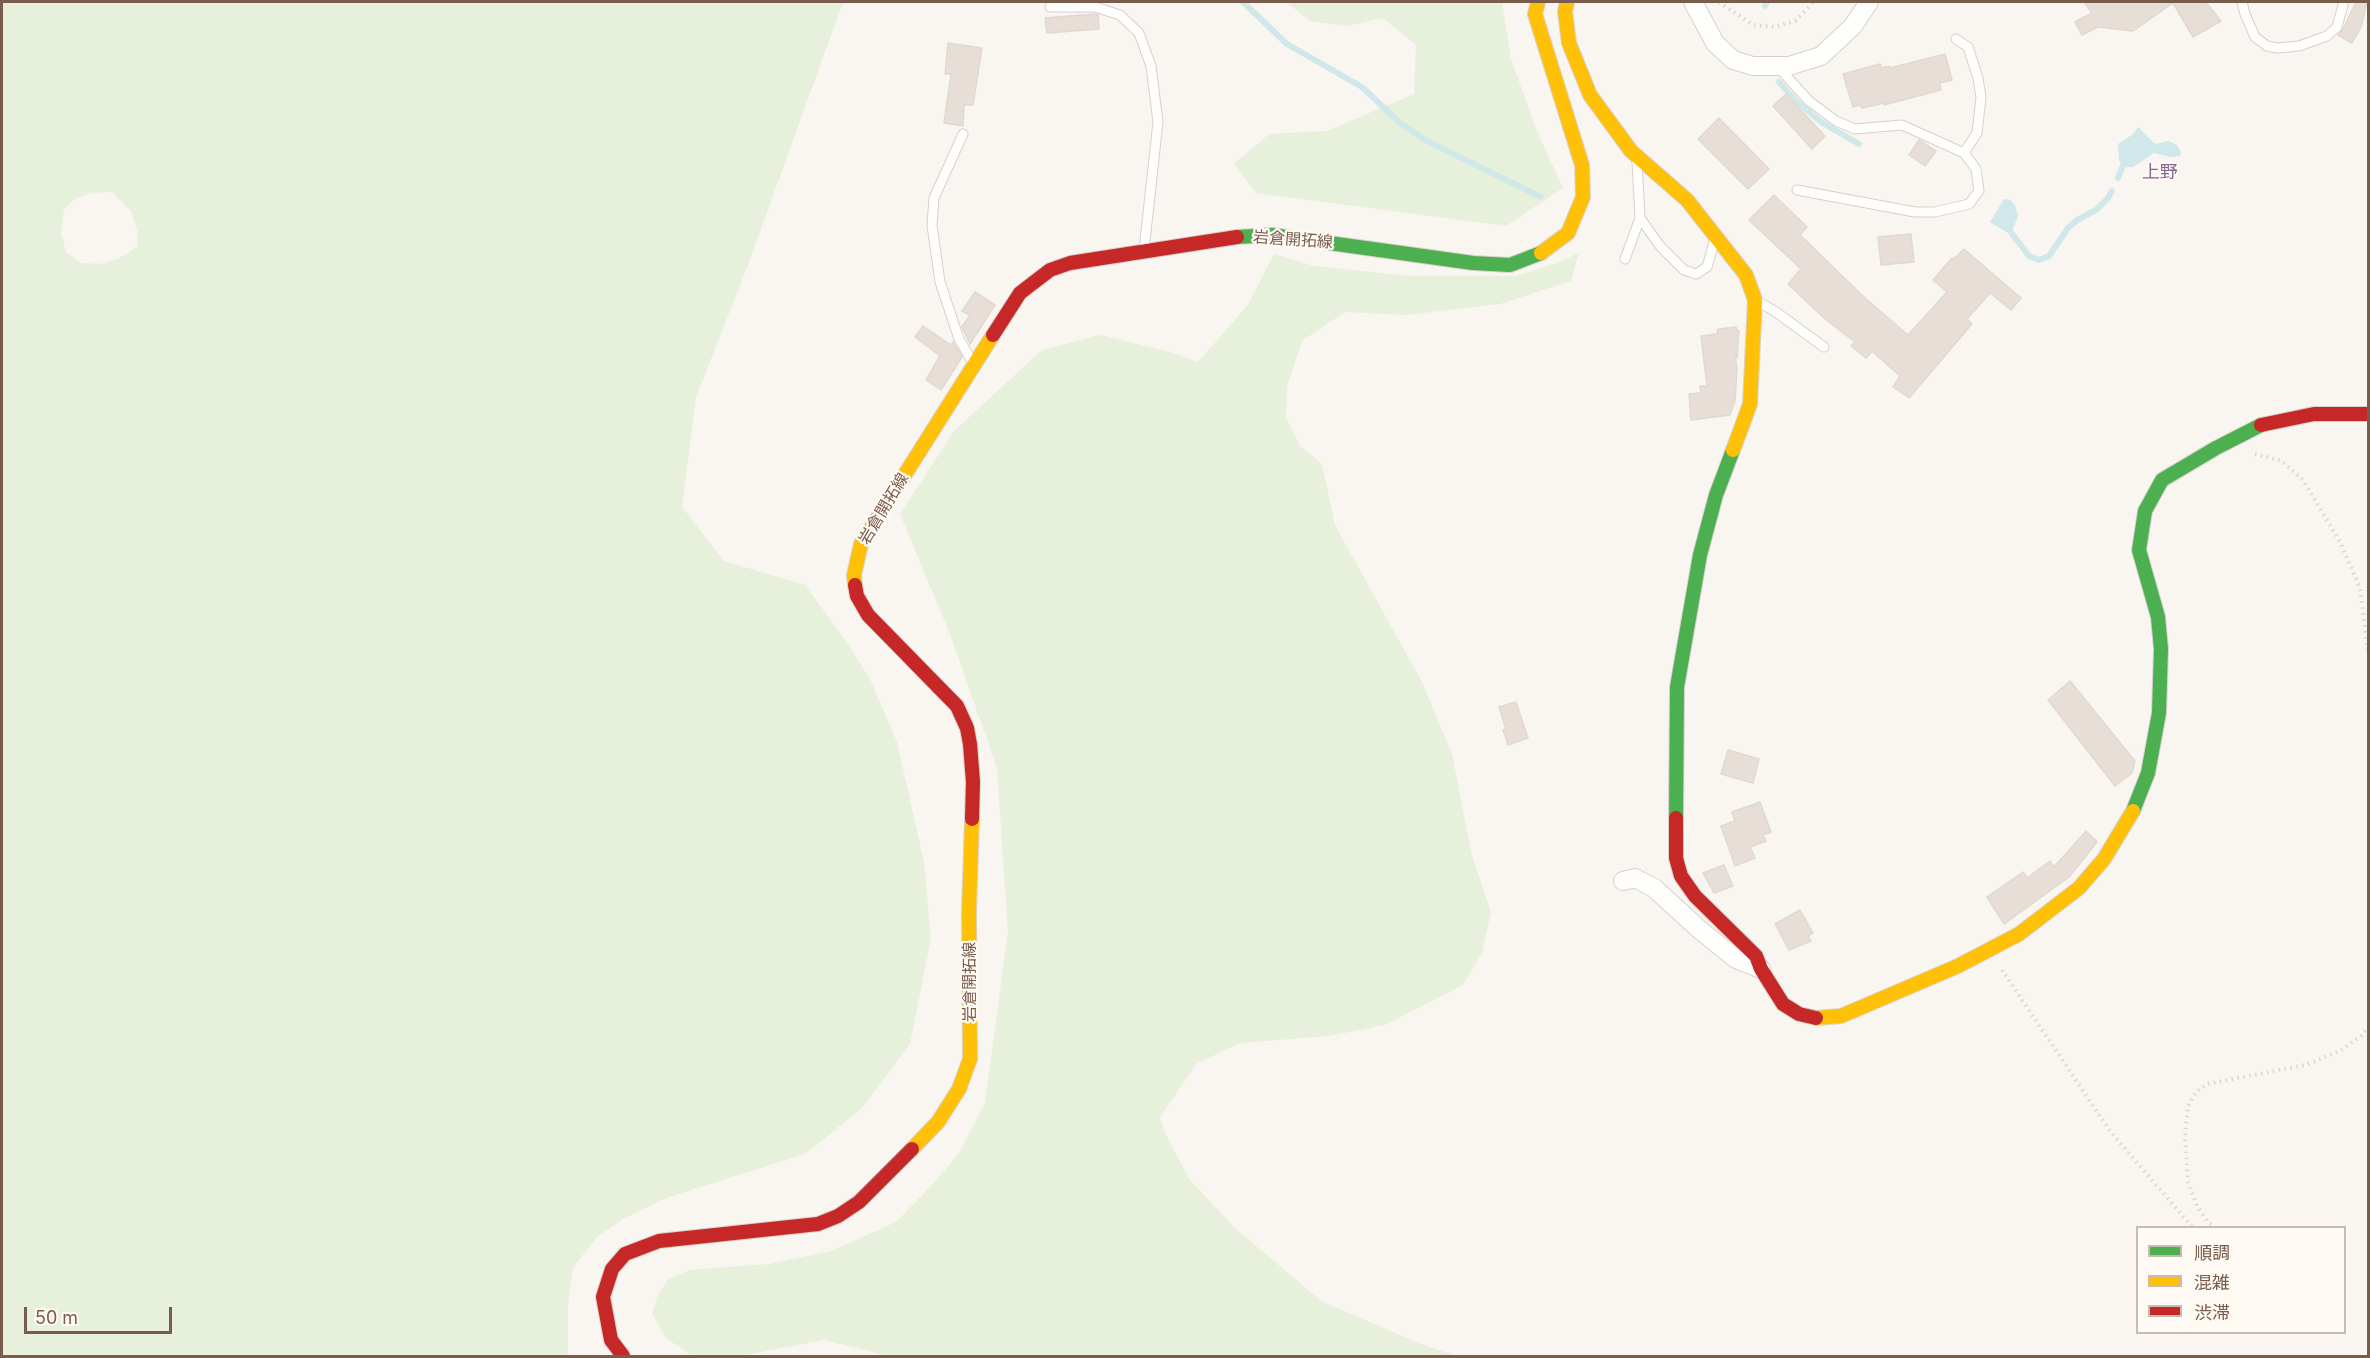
<!DOCTYPE html>
<html>
<head>
<meta charset="utf-8">
<style>
	body { margin:0 }
	#map { position:relative; width:2370px; height:1358px; overflow:hidden; background:#f9f5f0; font-family:Inter,"Noto Sans JP",sans-serif }
	canvas { display:block }
	.frame { position:absolute; inset:0; border:3px solid #7a5c4d; pointer-events:none }
	.legend { position:absolute; left:2136px; top:1226px; width:210px; height:108px; box-sizing:border-box; background:#fffaf3; border:2px solid #cabbb1; margin:0; padding:8px 10px; list-style:none; font-size:18px; color:#7a5c4d }
	.legend li { display:flex; align-items:center; gap:12px; height:30px }
	.legend b { width:30px; border:2px solid #cabbb1 }
	.scale { position:absolute; left:24px; top:1307px; width:148px; height:27px; box-sizing:border-box; border:3px solid #7a5c4d; border-top:0; padding-left:8px; font-size:18px; line-height:21px; white-space:nowrap; color:#7a5c4d; -webkit-text-stroke:4px #fffaf3; paint-order:stroke }
</style>
</head>
<body>
<div id="map">
<canvas width="2370" height="1358"></canvas>
<div class="frame"></div>
<ul class="legend">
<li><b style="height:8px;background:#4caf50"></b>順調</li>
<li><b style="height:8px;background:#ffc107"></b>混雑</li>
<li><b style="height:8px;background:#c62828"></b>渋滞</li>
</ul>
<div class="scale">50 m</div>
</div>
<script>
const ctx = document.querySelector('canvas').getContext('2d');
ctx.lineJoin = 'round';
function fillPath(path, color) { ctx.fillStyle = color; ctx.fill(path, 'evenodd'); }
const toPath = rows => new Path2D(rows.map(r => 'M' + r).join(''));
function strokePath(path, color, width, dash) { ctx.strokeStyle = color; ctx.lineWidth = width; ctx.lineCap = dash ? 'butt' : 'round'; ctx.setLineDash(dash || []); ctx.stroke(path); }
function label(font, color, halo, rows, align = 'center') {
  ctx.font = font + ' Inter,"Noto Sans JP",sans-serif'; ctx.lineWidth = 4.5; ctx.setLineDash([]); ctx.textBaseline = 'middle'; ctx.strokeStyle = halo; ctx.fillStyle = color; for (const [text, x, y, turn = 0] of rows) {
    ctx.save(); ctx.translate(x, y); ctx.rotate((+turn || 0) * Math.PI / 180); ctx.textAlign = isNaN(turn) ? turn : align; if (halo) ctx.strokeText(text, 0, 0); ctx.fillText(text, 0, 0); ctx.restore();
  }
}
const green = toPath([
	[2,2,843,2,748,265,696,397,682,507,724,561,805,585,846,641,870,679,897,742,924,862,931,938,910,1044,862,1108,805,1154,666,1198,623,1219,597,1237,573,1267,568,1305,568,1356,2,1356],
	[112,192,131,211,137,230,138,246,118,259,100,264,81,263,66,252,61,233,64,209,75,199,91,193],
	[1286,2,1502,2,1511,59,1538,134,1563,188,1506,226,1256,193,1234,164,1269,134,1327,131,1414,94,1416,45,1383,18,1346,26,1310,21],
	[1579,253,1571,281,1500,304,1406,315,1345,312,1302,341,1287,386,1286,417,1300,446,1322,464,1335,525,1422,682,1452,754,1472,856,1491,912,1482,953,1463,985,1385,1025,1329,1036,1240,1043,1196,1064,1160,1117,1166,1135,1189,1179,1235,1228,1321,1301,1418,1343,1457,1356,884,1356,881,1354,824,1340,739,1356,702,1356,689,1354,666,1338,652,1313,657,1297,668,1279,690,1270,769,1264,831,1251,896,1222,933,1184,959,1153,985,1103,1008,932,997,768,950,634,900,514,954,431,1042,350,1100,335,1174,353,1198,362,1248,305,1274,254,1314,266,1410,276,1516,276,1554,264]
]);
const water = toPath([
	[2138,127,2155,144,2169,141,2177,145,2181,152,2180,156,2171,157,2154,153,2133,167,2124,167,2119,160,2118,144,2133,134],
	[2004,199,2010,200,2015,205,2018,216,2012,231,2006,232,1990,222]
]);
const stream = toPath([
	[1243,2,1287,44,1362,87,1399,122,1425,140,1541,197],
	[1765,6,1767,2],
	[1779,82,1796,101,1821,122,1859,144],
	[2118,178,2125,160],
	[2006,226,2029,256,2039,260,2049,256,2068,228,2077,220,2096,210,2108,198,2112,191]
]);
const building = toPath([
	[2084,2,2206,2,2221,21,2193,37,2173,3,2133,31,2098,27,2082,35,2075,22,2092,13,2084,2],
	[2356,2,2367,2,2361,27,2352,43,2338,35,2343,29,2356,2],
	[1095,14,1098,15,1099,29,1047,33,1045,18,1095,14],
	[948,43,982,48,973,105,964,105,963,126,944,123,951,74,945,74,948,43],
	[1945,54,1952,80,1940,83,1941,90,1884,105,1884,103,1862,108,1860,105,1853,107,1843,74,1880,64,1881,68,1889,66,1890,68,1945,54],
	[1786,94,1825,136,1812,149,1773,106,1786,94],
	[1719,118,1769,169,1748,189,1698,139,1719,118],
	[1919,140,1936,151,1925,166,1909,155,1919,140],
	[1774,195,1807,227,1800,235,1864,297,1908,335,1947,292,1933,280,1952,258,1954,259,1964,249,2021,298,2011,310,1990,293,1967,319,1972,324,1909,398,1893,387,1900,376,1872,351,1866,358,1851,346,1855,342,1825,319,1788,284,1801,269,1749,220,1774,195],
	[1911,234,1914,262,1881,265,1878,237,1911,234],
	[975,292,995,305,970,344,962,327,970,315,962,311,975,292],
	[923,326,951,345,953,342,962,357,941,390,926,380,940,356,915,337,923,326],
	[1736,327,1737,331,1739,330,1737,358,1735,356,1737,369,1735,401,1730,415,1691,420,1689,394,1701,393,1700,386,1707,386,1701,336,1717,334,1718,329,1736,327],
	[2070,681,2135,761,2132,773,2115,786,2048,700,2070,681],
	[1516,702,1528,738,1508,745,1503,730,1506,729,1499,707,1516,702],
	[1728,750,1759,759,1753,783,1721,774,1728,750],
	[1760,802,1771,832,1763,835,1766,841,1750,847,1755,858,1735,866,1721,826,1735,821,1732,812,1760,802],
	[2086,831,2097,842,2069,877,2004,924,1987,897,2023,872,2027,878,2050,861,2054,867,2086,831],
	[1724,865,1733,886,1714,893,1703,873,1724,865],
	[1800,910,1813,933,1808,936,1811,941,1789,950,1775,924,1800,910]
]);
const path = toPath([
	[1719,2,1753,25,1775,27,1795,21,1809,7,1812,2],
	[2255,454,2282,461,2303,480,2340,542,2360,588,2368,652],
	[2002,970,2110,1131,2193,1228],
	[2216,1228,2208,1222,2197,1206,2188,1182,2185,1137,2188,1106,2196,1092,2207,1084,2305,1065,2340,1051,2361,1036,2368,1027]
]);
const lane = toPath([
	[2242,2,2245,14,2255,37,2267,46,2277,48,2299,46,2327,36,2337,27,2343,5],
	[1050,7,1095,7,1120,15,1139,33,1151,66,1158,122,1144,250],
	[1956,39,1968,47,1978,78,1981,98,1977,133,1964,153],
	[1779,68,1809,101,1836,121,1855,129,1902,125,1964,153,1976,169,1979,191,1969,204,1935,212,1915,212,1797,190],
	[963,134,934,198,932,225,940,282,959,339,973,363],
	[1640,218,1660,246,1684,270,1696,274,1707,267,1715,239],
	[1625,259,1640,218,1637,162],
	[1757,301,1776,312,1824,347]
]);
const street = toPath([
	[1693,2,1715,43,1733,60,1753,66,1789,66,1821,56,1853,26,1869,2],
	[1623,881,1635,878,1654,888,1700,930,1736,959,1761,969]
]);
const fast = toPath([
	[1237,237,1272,235,1473,263,1510,265,1541,253],
	[2133,811,2148,773,2159,713,2161,649,2158,617,2139,550,2145,511,2162,480,2216,448,2261,425],
	[1676,818,1677,687,1700,555,1716,495,1733,450]
]);
const slow = toPath([
	[1538,2,1535,14,1582,165,1583,197,1568,233,1541,253],
	[1567,2,1565,12,1569,43,1590,95,1631,151,1687,200,1746,275,1755,300,1750,404,1733,450],
	[855,585,854,575,861,544,993,335],
	[1816,1018,1841,1016,1958,966,2019,934,2079,888,2104,859,2133,811],
	[912,1149,938,1122,959,1089,970,1059,969,911,972,819]
]);
const jam = toPath([
	[993,335,1020,293,1050,270,1070,263,1237,237],
	[2261,425,2314,414,2368,414],
	[855,585,857,596,868,615,957,706,967,728,970,744,973,782,972,819],
	[1676,818,1676,858,1681,876,1695,896,1756,956,1761,969,1783,1004,1799,1014,1816,1018],
	[623,1356,611,1340,603,1297,612,1269,625,1254,659,1241,818,1224,838,1216,859,1202,912,1149]
]);
const streetNames = [
	["岩倉開拓線",1293,240,4],
	["岩倉開拓線",884,509,-59],
	["岩倉開拓線",970,982,-90]
];
const neighbourhoodNames = [
	["上野",2160,173]
];
fillPath(green, '#e7f0db');
fillPath(water, '#d0e8ea');
strokePath(stream, '#d0e8ea', 6);
fillPath(building, '#e6ded7');
strokePath(building, '#e2d8d2', 1.5);
strokePath(lane, '#d7d1cb', 11);
strokePath(street, '#d7d1cb', 20);
strokePath(fast, '#d9d2cb', 16);
strokePath(slow, '#d9d2cb', 16);
strokePath(jam, '#d9d2cb', 16);
strokePath(path, '#dcd5d0', 4, [1.5, 4.5]);
strokePath(lane, '#fefefd', 9);
strokePath(street, '#fefefd', 18);
strokePath(fast, '#4caf50', 14);
strokePath(slow, '#ffc107', 14);
strokePath(jam, '#c62828', 14);
label('16px', '#7a5c4d', '#fffaf3', streetNames);
label('18px', '#846695', '#fffaf3', neighbourhoodNames);
</script>
</body>
</html>
